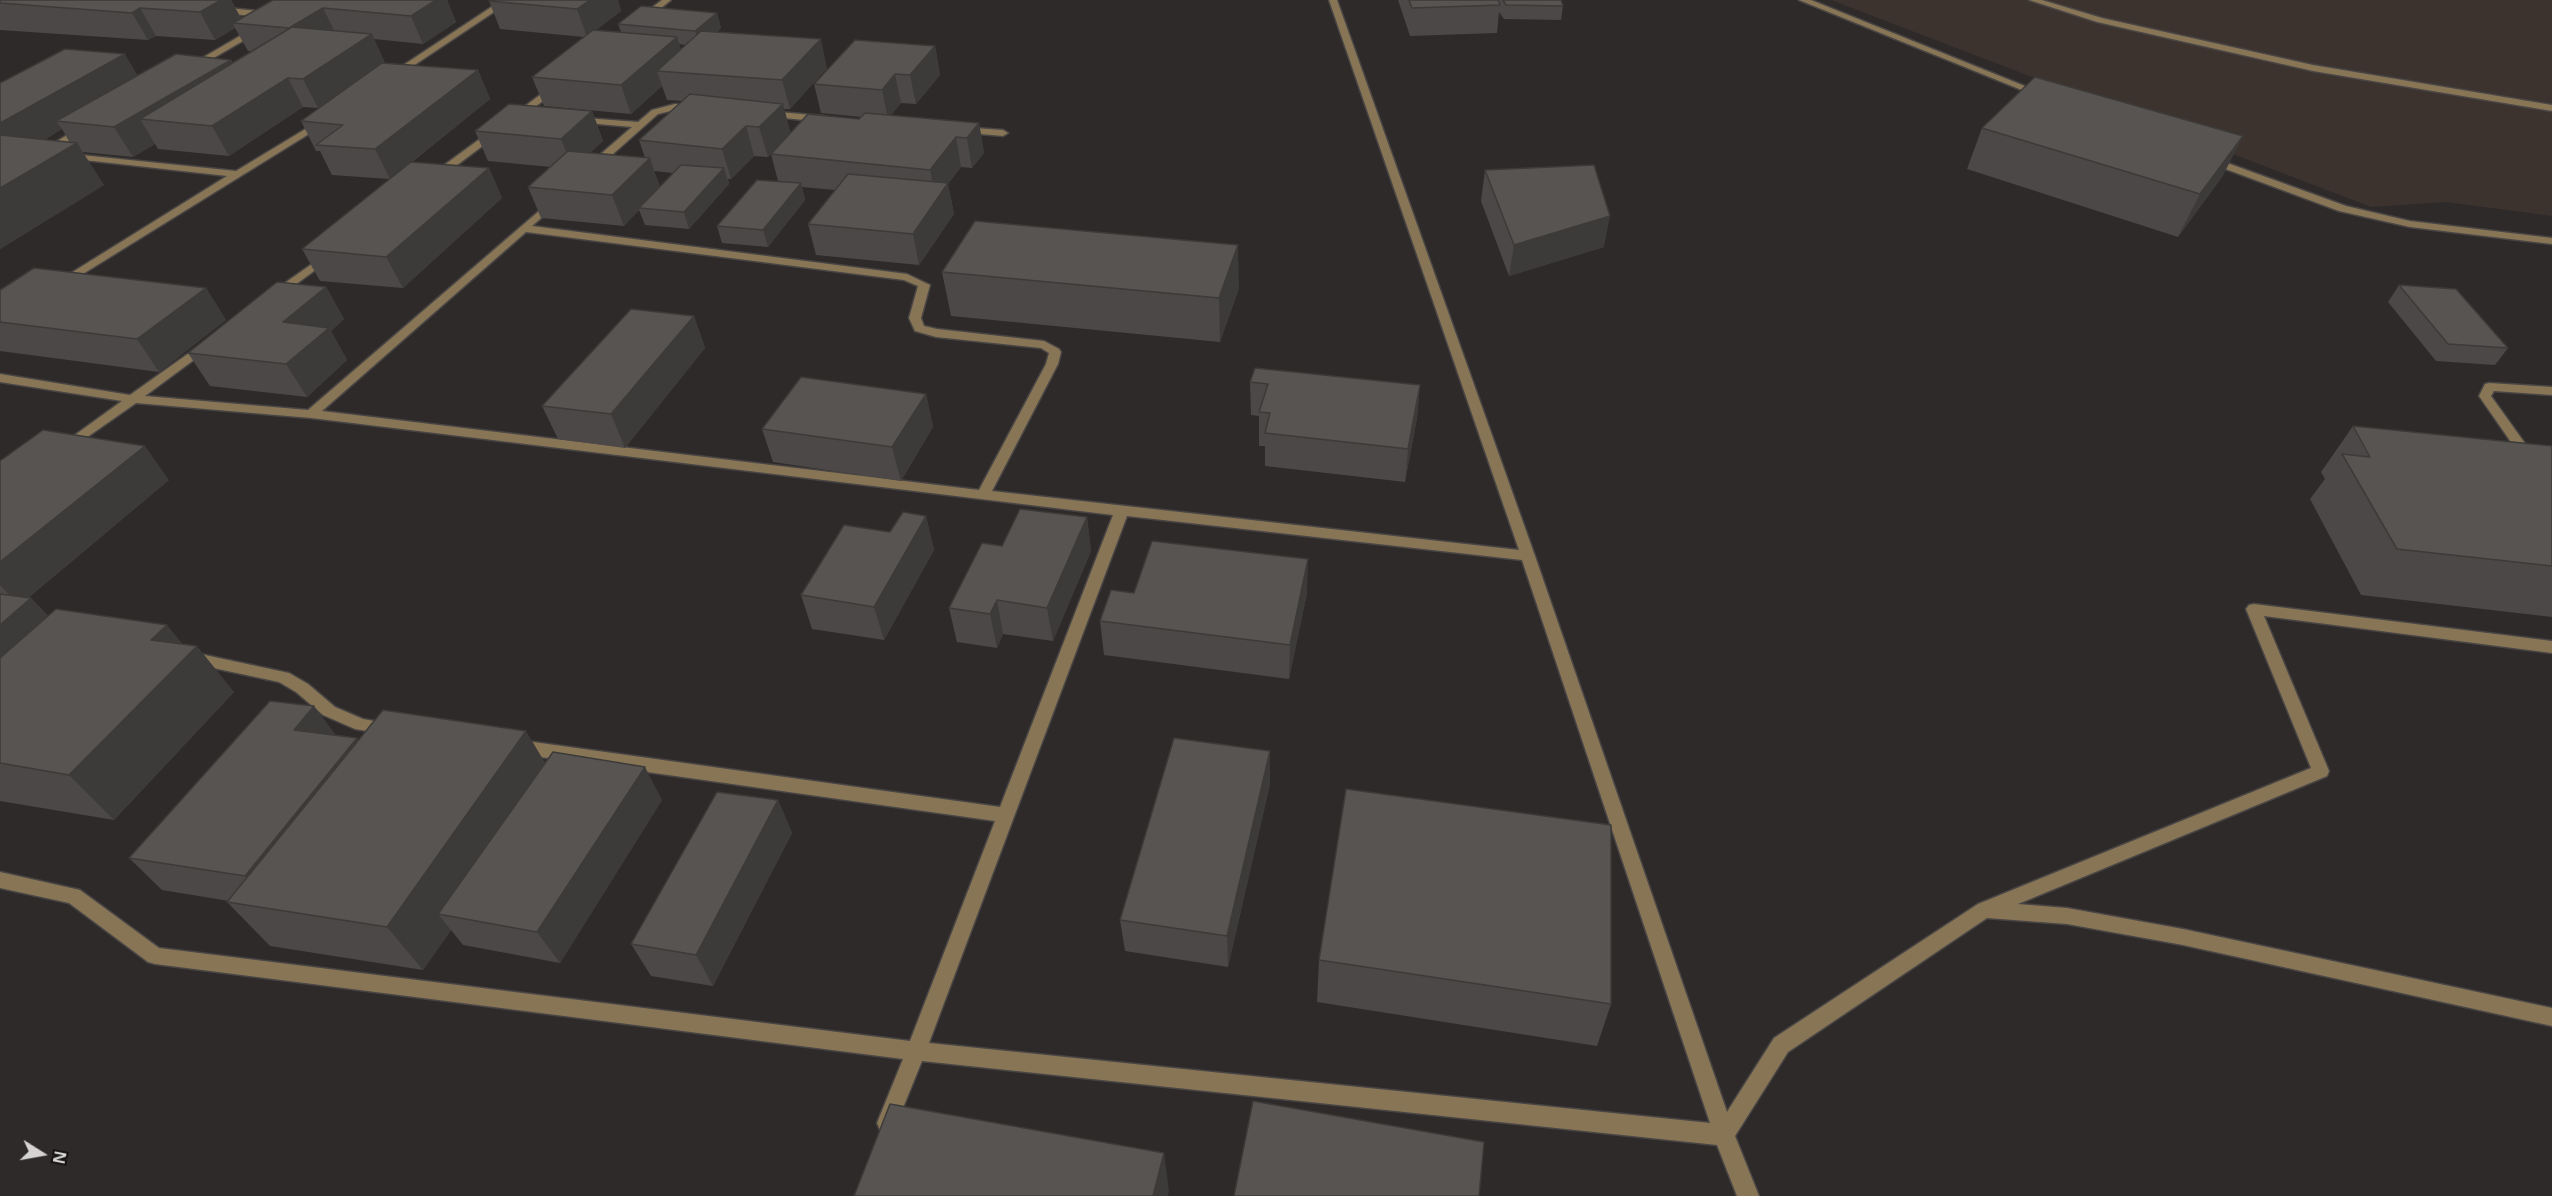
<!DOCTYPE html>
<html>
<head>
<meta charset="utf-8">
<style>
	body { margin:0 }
	#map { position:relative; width:2552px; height:1196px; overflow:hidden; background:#2d2a29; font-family:"Open Sans",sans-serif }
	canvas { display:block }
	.north { position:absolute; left:12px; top:1124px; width:60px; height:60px; -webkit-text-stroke:4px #141312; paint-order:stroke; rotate:101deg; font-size:16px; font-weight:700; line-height:24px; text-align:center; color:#d6d4d3 }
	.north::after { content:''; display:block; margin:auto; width:21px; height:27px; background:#d6d4d3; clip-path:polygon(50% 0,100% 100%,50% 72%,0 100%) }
</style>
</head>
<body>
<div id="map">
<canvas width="2552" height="1196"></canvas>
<div class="north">N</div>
</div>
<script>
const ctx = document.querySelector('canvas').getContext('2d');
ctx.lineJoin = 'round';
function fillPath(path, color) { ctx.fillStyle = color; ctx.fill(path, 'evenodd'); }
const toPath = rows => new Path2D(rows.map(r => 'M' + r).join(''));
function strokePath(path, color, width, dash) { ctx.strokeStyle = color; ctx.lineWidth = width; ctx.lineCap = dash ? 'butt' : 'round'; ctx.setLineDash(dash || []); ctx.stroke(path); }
const built = toPath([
	[1831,0,2552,0,2552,216,2446,202,2371,207]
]);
const minor = toPath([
	[502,0,512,0,395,78,387,76,502,0],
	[662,0,671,0,644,22,638,22,638,18,662,0],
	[1329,0,1337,0,1535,556,1727,1112,1774,1038,1978,904,2311,768,2246,609,2249,605,2254,604,2552,641,2552,653,2264,616,2329,771,2327,776,2018,904,2067,908,2183,929,2552,1008,2552,1026,2183,945,2067,924,1987,918,1788,1052,1735,1136,1759,1196,1737,1196,1717,1145,922,1061,894,1130,887,1133,880,1130,877,1123,903,1059,155,964,148,962,69,903,0,888,0,872,80,890,159,948,910,1041,995,821,519,754,513,752,511,747,513,742,519,740,1000,807,1113,515,311,418,136,403,66,452,61,451,59,448,61,445,122,401,0,382,0,374,130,395,206,341,212,345,210,348,145,396,308,410,553,199,557,200,557,204,532,226,907,274,930,285,921,318,924,326,937,329,1044,341,1059,349,1061,352,1058,364,992,491,1519,550,1329,0],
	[526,232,904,280,918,286,909,318,915,331,936,337,1041,348,1049,353,1046,364,979,490,322,411,526,232],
	[1127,516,1522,560,1710,1123,929,1043,1127,516],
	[1799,0,1811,0,2047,95,2039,97,1799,0],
	[2029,0,2042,0,2102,18,2313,65,2552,105,2552,111,2313,71,2097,22,2029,0],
	[218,7,269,12,273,15,269,18,215,12,215,8,218,7],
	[257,26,260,27,260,31,193,70,185,68,257,26],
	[553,85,561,87,518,120,512,120,512,116,553,85],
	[675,104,695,105,700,108,695,111,675,110,658,114,595,170,587,170,587,166,632,127,575,122,570,119,572,117,638,122,652,110,675,104],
	[767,111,824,116,829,119,824,122,764,116,762,114,767,111],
	[322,119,325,120,325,124,65,285,57,285,55,283,227,176,66,158,62,157,62,153,236,171,322,119],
	[82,126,91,128,48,154,39,152,82,126],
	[961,127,1003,130,1008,133,1003,136,957,132,957,128,961,127],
	[492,130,501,132,440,178,432,178,432,174,492,130],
	[2208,156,2346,206,2410,221,2552,238,2552,244,2410,227,2339,211,2204,161,2204,157,2208,156],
	[329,252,333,253,333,257,280,296,272,296,272,292,329,252],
	[2489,383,2552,387,2552,395,2494,391,2491,396,2552,481,2552,496,2547,494,2479,396,2485,384,2489,383],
	[191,652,289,673,308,684,335,707,363,719,397,725,399,729,397,733,391,735,355,729,323,715,296,692,279,682,185,662,183,658,185,654,191,652]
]);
const wall = toPath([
	[0,0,231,0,241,18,273,0,447,0,456,22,423,44,374,39,385,63,478,70,490,99,412,162,489,168,502,198,403,288,320,281,302,249,389,179,332,175,320,151,316,151,301,121,338,95,318,108,303,107,229,156,158,149,155,144,133,157,82,152,104,185,0,249,0,83,138,76,231,60,233,63,252,51,248,51,235,28,215,40,156,36,148,40,0,30],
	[62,129,70,143,44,140],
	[491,0,618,0,621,11,596,30,621,32,618,24,717,13,721,28,717,32,827,68,790,109,784,109,790,133,859,119,861,117,821,113,814,84,935,46,940,75,916,104,901,103,891,115,979,123,984,153,972,168,961,167,948,184,954,214,919,265,816,255,808,224,835,190,802,187,805,200,768,247,722,243,717,226,778,181,771,154,768,157,754,156,731,179,728,179,729,184,689,229,645,225,639,210,624,226,541,218,528,187,551,167,488,161,475,131,592,111,603,141,590,153,645,158,639,140,683,101,667,100,662,86,631,114,544,106,532,77,584,37,500,29,489,1],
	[679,44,686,45,681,50],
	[654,171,673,173,660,187],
	[1398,0,1561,0,1563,6,1561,20,1504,19,1499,12,1497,33,1410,36],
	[1982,128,2243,136,2222,177,2178,237,1967,169],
	[1485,170,1604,247,1509,276,1481,201],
	[942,272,1239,288,1220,342,951,316],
	[2399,285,2508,348,2495,365,2436,361,2388,302],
	[326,287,344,319,331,331,347,360,307,397,210,386,188,353],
	[206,288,226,320,159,372,0,351,0,290],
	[694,316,705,348,625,448,558,439,542,406],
	[1250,382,1420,385,1417,418,1405,482,1265,466,1265,446,1259,446,1259,416,1251,415],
	[926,394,933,427,901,481,773,462,762,429],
	[2353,426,2552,446,2552,617,2361,595,2310,499,2325,479,2321,472],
	[0,461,169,480,28,598,31,598,48,616,183,644,234,692,114,820,0,801],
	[926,516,934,550,884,640,812,629,801,595,890,532],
	[1087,517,1091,551,1053,641,1003,634,997,648,957,642,949,608,1002,546],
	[1134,593,1307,593,1289,679,1104,655,1100,621],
	[336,735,357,738,359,741,546,763,662,800,560,963,463,945,451,930,423,970,270,946,227,902,229,901,162,890,129,858],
	[1270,784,1228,967,1125,951,1120,920],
	[778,800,792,833,713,986,651,976,631,944],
	[1319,960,1611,1004,1597,1046,1317,1002]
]);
const shadedWall = toPath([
	[221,0,231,0,243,23,233,23,235,28,215,40,200,12],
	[436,0,447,0,456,22,423,44,411,16],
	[590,0,618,0,621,11,587,37,577,9],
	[140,8,156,36,148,40,132,13],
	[323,8,337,36,303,56,289,28],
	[717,13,721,28,700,46,695,31],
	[372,34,385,63,318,108,303,79],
	[677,37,686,65,657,71,662,86,631,114,621,85],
	[821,39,827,68,790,109,782,80],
	[935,46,940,75,916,104,910,75],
	[125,54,142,83,56,121,62,129,0,165,0,123],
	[231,60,246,88,140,119,155,144,133,157,114,127],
	[478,70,490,99,390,179,375,149],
	[895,74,901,103,888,119,882,90],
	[288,78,303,107,229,156,212,126],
	[783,104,791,134,768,157,759,127],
	[592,111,603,141,573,169,561,139],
	[979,123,984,153,972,168,967,138],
	[746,126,754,156,731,179,722,149],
	[2243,136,2222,177,2178,237,2200,194],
	[956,137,961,167,948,184,954,214,919,265,913,234,936,200,930,170],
	[77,143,104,185,0,249,0,188],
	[650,158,660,189,639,208,639,210,624,226,612,195],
	[489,168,502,198,403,288,386,257],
	[724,168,729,184,689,229,684,212],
	[801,183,805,200,768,247,763,230],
	[1610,216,1604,247,1509,276,1514,245],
	[1238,245,1239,288,1220,342,1219,298],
	[326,287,344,319,331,331,347,360,307,397,286,364,283,322],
	[206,288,226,320,159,372,137,339],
	[694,316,705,348,625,448,611,414],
	[1420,385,1417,418,1405,482,1408,449],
	[926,394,933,427,901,481,892,447],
	[145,446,169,480,19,605,0,585,0,562],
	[926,516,934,550,884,640,874,607],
	[1087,517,1091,551,1053,641,1047,608],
	[1308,559,1307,593,1289,679,1290,645],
	[31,598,73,644,0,711,0,625],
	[997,600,1003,634,997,648,990,614],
	[167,625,190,653,197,646,234,692,114,820,69,775,151,640],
	[314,706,339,739,294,730],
	[526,731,553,776,438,914,451,930,423,970,387,927],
	[357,738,381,771,275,908,245,876],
	[1270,751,1270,784,1228,967,1227,936],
	[645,767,662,800,560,963,537,932],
	[778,800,792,833,713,986,696,955],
	[1164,1153,1169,1191,1168,1196,1153,1196]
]);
const building = toPath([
	[0,0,221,0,200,12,140,8,132,13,0,3,0,0],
	[273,0,436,0,411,16,323,8,289,28,233,23,273,0],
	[491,0,590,0,577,9,489,1,491,0],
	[1409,0,1498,0,1500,5,1412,8,1409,0],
	[1503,0,1561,0,1563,6,1506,5,1503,0],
	[641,6,717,13,695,31,618,24,641,6],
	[292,27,372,34,303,79,288,78,212,126,140,119,292,27],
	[593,30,677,37,621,85,532,77,593,30],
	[701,31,821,39,782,80,657,71,701,31],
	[855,40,935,46,910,75,895,74,882,90,814,84,855,40],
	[65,49,125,54,0,123,0,83,65,49],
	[176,54,231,60,114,127,56,121,176,54],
	[382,63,478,70,375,149,316,145,343,125,301,121,382,63],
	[2035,77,2243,136,2200,194,1982,128,2035,77],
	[690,94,783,104,759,127,746,126,722,149,639,140,690,94],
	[509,104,592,111,561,139,475,131,509,104],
	[865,113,979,123,967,138,956,137,930,170,771,154,808,114,859,119,865,113],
	[0,135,1,135,77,143,0,188,0,135],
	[568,151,650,158,612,195,528,187,568,151],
	[411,162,489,168,386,257,302,249,411,162],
	[681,165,724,168,684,212,639,208,681,165],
	[1594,165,1610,216,1514,245,1485,170,1594,165],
	[848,174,948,183,913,234,808,224,848,174],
	[757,180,801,183,763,230,717,226,757,180],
	[975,221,1238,245,1219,298,942,272,975,221],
	[34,268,206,288,137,339,0,322,0,290,34,268],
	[277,282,326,287,283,322,329,328,286,364,188,353,277,282],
	[2399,285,2456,289,2508,348,2448,344,2399,285],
	[631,309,694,316,611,414,542,406,631,309],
	[1255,368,1420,385,1408,449,1265,433,1270,413,1259,412,1268,384,1250,382,1255,368],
	[801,377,926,394,892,447,762,429,801,377],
	[2353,426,2552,446,2552,566,2397,549,2342,454,2370,457,2353,426],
	[43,430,145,446,0,562,0,461,43,430],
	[1020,509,1087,517,1047,608,997,600,990,614,949,608,982,543,1002,546,1020,509],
	[903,512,926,516,874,607,801,595,844,525,890,532,903,512],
	[1152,541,1308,559,1290,645,1100,621,1111,590,1134,593,1152,541],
	[0,594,31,598,0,625,0,594],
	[56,609,167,625,151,640,197,646,69,775,0,763,0,658,56,609],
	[270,701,314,706,294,730,357,738,245,876,129,858,270,701],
	[383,710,526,731,387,927,227,902,383,710],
	[1174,738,1270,751,1227,936,1120,920,1174,738],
	[553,752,645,767,537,932,438,914,553,752],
	[1346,789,1611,825,1611,1004,1319,960,1346,789],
	[717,792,778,800,696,955,631,944,717,792],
	[1253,1101,1484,1142,1479,1196,1234,1196,1253,1101],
	[890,1104,1164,1153,1153,1196,854,1196,890,1104]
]);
fillPath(built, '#3c332f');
strokePath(minor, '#484544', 3);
fillPath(minor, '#877556');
fillPath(wall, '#4b4847');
fillPath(shadedWall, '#3d3b39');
fillPath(building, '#575452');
strokePath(building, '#3d3b39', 1.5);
</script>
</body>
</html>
